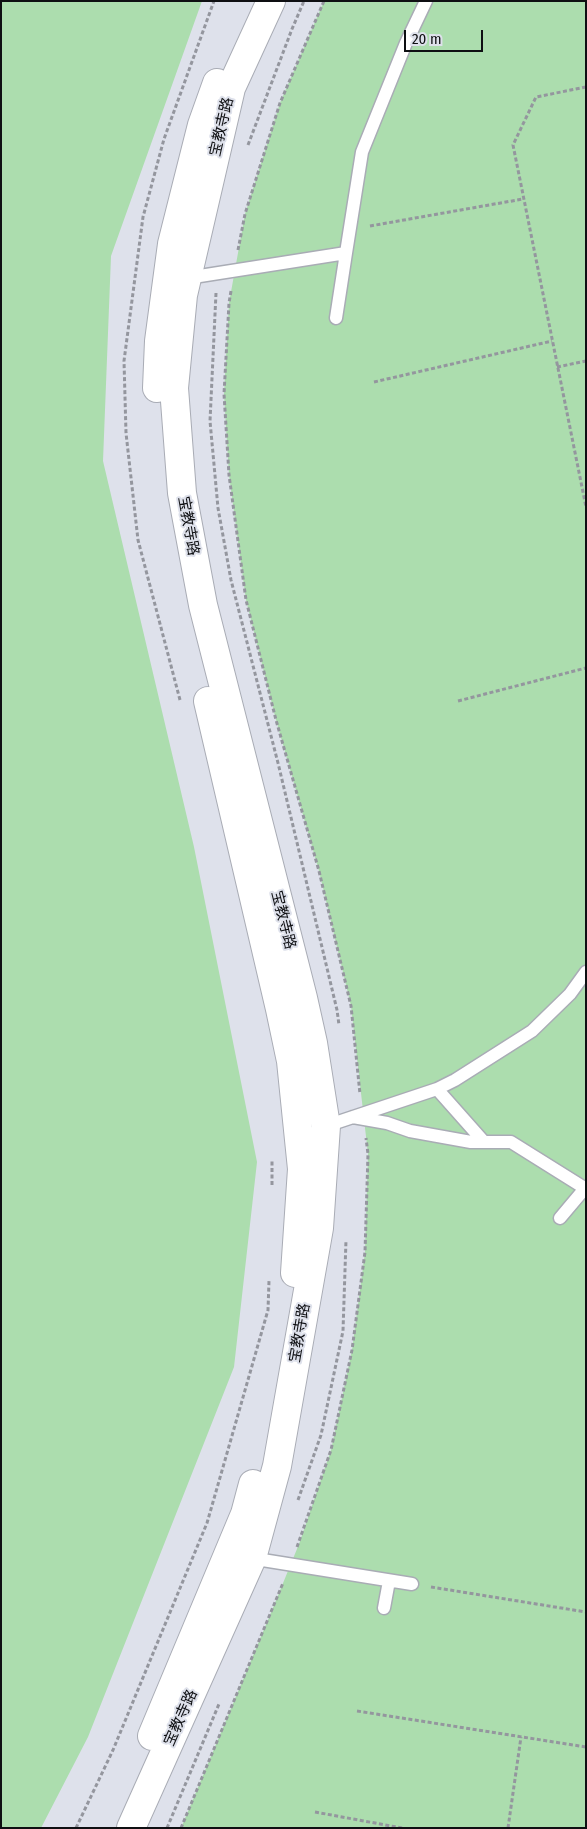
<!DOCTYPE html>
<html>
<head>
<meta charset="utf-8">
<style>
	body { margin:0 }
	#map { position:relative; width:587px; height:1829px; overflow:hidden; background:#dee1eb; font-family:"Fira Sans Condensed",sans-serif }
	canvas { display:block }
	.frame { position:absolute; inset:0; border:2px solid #0e0f12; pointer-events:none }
	.scale { position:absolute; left:404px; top:30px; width:79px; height:22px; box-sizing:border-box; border:2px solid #0e0f12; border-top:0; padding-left:6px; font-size:15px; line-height:18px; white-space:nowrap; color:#0e0f12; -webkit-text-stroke:4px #dee1eb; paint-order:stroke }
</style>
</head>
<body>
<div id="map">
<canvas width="587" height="1829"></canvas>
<div class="frame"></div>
<div class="scale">20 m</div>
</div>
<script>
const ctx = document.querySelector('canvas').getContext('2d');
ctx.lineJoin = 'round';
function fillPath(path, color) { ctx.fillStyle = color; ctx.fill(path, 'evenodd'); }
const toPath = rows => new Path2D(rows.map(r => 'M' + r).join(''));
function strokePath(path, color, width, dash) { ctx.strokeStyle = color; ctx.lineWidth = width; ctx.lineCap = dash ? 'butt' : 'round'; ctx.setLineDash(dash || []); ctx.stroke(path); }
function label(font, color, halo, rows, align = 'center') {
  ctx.font = font + ' "Fira Sans Condensed","Noto Sans SC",sans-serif'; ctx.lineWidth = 4; ctx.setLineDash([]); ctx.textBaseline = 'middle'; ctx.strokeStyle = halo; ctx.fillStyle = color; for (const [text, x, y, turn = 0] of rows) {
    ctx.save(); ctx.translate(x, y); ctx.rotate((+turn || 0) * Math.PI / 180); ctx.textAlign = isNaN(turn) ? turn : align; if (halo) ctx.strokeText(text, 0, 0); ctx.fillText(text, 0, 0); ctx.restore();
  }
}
const green = toPath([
	[1,1,202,1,111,256,103,461,194,847,257,1162,234,1367,88,1737,41,1828,1,1828],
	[324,1,586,1,586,1828,181,1828,270,1615,299,1544,331,1450,352,1350,365,1252,368,1154,351,1006,319,871,276,720,246,600,229,475,224,394,229,303,245,214,280,103]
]);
const path = toPath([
	[586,87,536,97,513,145,586,507],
	[248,145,292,29,304,1],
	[370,226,523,199],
	[238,250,245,214,280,103,324,1],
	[231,291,229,303,224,394,229,475,246,600,276,720,319,871,351,1006,360,1094],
	[216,293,210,421,218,508,231,580,278,763,337,1010,339,1025],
	[557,367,586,361],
	[374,382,552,341],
	[180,700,138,540,126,433,124,361,143,217,164,139,214,1],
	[458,701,586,668],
	[272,1185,272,1161],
	[298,1500,321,1435,343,1331,346,1240],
	[297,1547,331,1450,352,1350,365,1252,368,1154,366,1138],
	[431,1587,586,1612],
	[357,1711,586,1747],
	[315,1812,402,1828],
	[76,1828,113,1750,207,1523,268,1310,269,1281],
	[167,1828,219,1704],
	[181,1828,283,1583],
	[508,1828,521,1737]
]);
const service = toPath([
	[346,253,362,152,406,43,426,1],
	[187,278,346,253,336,318],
	[437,1089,484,1142],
	[353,1117,387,1123,410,1131,471,1142,511,1142,586,1189],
	[326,1126,437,1089,455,1080,532,1031,570,994,586,972],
	[560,1218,586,1187],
	[250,1558,412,1584],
	[384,1608,389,1581]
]);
const tertiary = toPath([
	[157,388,159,341,172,244,202,125,217,83],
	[208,701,280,1009,291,1061,302,1169,295,1273],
	[152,1736,245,1514,253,1484],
	[131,1828,252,1558,277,1466,319,1228,326,1126,313,1043,303,998,203,605,182,493,174,388,183,295,231,88,271,1]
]);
const streetNames = [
	["宝教寺路",222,127,-77],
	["宝教寺路",188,526,80],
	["宝教寺路",283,920,76],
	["宝教寺路",300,1333,-80],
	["宝教寺路",181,1718,-66]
];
fillPath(green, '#acddae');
strokePath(service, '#a9acb5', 15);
strokePath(tertiary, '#a9acb5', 30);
strokePath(path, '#94969e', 3, [4, 2.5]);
strokePath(service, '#fff', 12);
strokePath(tertiary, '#fff', 28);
label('15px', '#0e0f12', '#dee1eb', streetNames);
</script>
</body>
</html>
